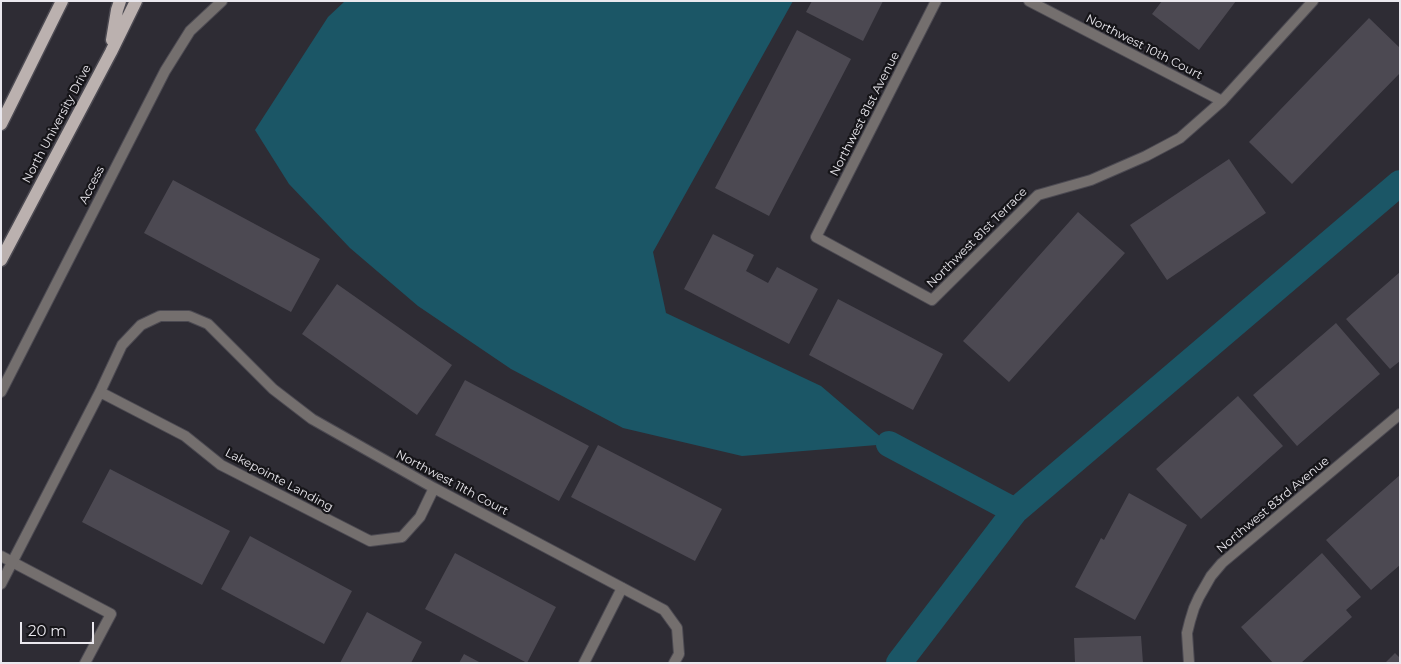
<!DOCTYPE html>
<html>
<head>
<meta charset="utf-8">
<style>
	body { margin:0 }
	#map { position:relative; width:1401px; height:664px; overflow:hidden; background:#2e2c34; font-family:Montserrat,sans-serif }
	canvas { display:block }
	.frame { position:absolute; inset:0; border:2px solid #eae8ee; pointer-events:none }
	.scale { position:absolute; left:20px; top:622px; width:74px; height:22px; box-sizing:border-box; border:2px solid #eae8ee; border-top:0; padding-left:6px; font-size:15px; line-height:18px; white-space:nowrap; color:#eae8ee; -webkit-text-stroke:4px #161519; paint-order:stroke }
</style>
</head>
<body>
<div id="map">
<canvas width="1401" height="664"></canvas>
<div class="frame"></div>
<div class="scale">20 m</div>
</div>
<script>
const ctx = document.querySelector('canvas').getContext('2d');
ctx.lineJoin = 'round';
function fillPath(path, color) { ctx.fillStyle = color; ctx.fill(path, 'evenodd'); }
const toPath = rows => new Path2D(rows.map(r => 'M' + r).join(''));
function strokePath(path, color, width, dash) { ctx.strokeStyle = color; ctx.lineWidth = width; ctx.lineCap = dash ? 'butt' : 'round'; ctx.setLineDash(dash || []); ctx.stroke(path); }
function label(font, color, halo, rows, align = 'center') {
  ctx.font = font + ' Montserrat,sans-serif'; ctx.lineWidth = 4.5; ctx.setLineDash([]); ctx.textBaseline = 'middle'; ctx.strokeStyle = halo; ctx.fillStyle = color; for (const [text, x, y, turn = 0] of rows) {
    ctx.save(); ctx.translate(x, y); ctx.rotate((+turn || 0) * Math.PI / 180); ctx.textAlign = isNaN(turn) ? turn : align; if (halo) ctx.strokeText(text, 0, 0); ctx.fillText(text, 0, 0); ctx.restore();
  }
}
const water = toPath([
	[345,1,793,1,653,252,666,313,821,386,889,444,742,456,623,428,511,369,418,306,350,248,289,184,255,130,328,17]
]);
const canal = toPath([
	[889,444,1015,511],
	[899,663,1015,511,1400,183]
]);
const building = toPath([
	[812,1,883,1,863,41,806,12],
	[1162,1,1236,1,1199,50,1152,14],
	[1369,18,1400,48,1400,73,1292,184,1249,142],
	[797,30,851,59,769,216,715,188],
	[1229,159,1266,213,1167,280,1130,225],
	[173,180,320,259,291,312,144,233],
	[1078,212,1125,253,1009,382,963,341],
	[713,234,754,255,746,271,768,283,777,267,818,289,789,344,684,289],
	[1400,272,1400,361,1390,369,1346,319],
	[337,284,452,365,417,415,302,334],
	[838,299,943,354,913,410,809,355],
	[1336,323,1380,374,1297,446,1253,395],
	[465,380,589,446,559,501,435,435],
	[1238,396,1283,446,1201,519,1156,469],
	[598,445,722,509,695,561,571,497],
	[110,469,230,531,202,585,82,522],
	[1400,475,1400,565,1371,590,1326,540],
	[1129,493,1187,525,1135,620,1075,587,1101,538,1104,540],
	[250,536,352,591,324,644,221,589],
	[455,553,556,607,527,663,425,609],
	[1322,553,1361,597,1346,610,1352,617,1301,663,1273,663,1241,627],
	[367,612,422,642,411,663,340,663],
	[1141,636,1143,663,1075,663,1074,638],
	[1395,653,1400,658,1400,663,1385,663],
	[464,654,481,663,459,663]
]);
const service = toPath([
	[1,556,111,614,85,663],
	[584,663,622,588]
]);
const minor = toPath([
	[936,1,816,237,932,300,1038,195,1091,180,1146,156,1180,138,1222,101,1313,1],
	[1029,1,1222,101],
	[1,392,165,71,190,31,222,1],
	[100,392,185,436,221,465,370,541,402,537,420,517,434,488],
	[1,584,100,392,122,345,141,325,160,316,189,316,208,324,273,389,312,419,434,488,664,610,677,628,679,654,674,663],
	[1189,663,1187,633,1190,621,1194,608,1199,597,1211,576,1222,563,1400,414]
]);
const primary = toPath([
	[112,40,117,10,120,1],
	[1,124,62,1],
	[1,260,111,52,136,1]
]);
const streetNames = [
	["Northwest 10th Court",1144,47,27],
	["Northwest 81st Avenue",865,114,-63],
	["North University Drive",57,124,-62],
	["Access",92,185,-63],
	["Northwest 81st Terrace",977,238,-45],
	["Lakepointe Landing",279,480,28],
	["Northwest 11th Court",452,483,28],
	["Northwest 83rd Avenue",1273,505,-40]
];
fillPath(water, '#1b5666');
strokePath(canal, '#1b5666', 26);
fillPath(building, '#4c4952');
strokePath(service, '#4c4a52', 12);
strokePath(minor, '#4c4a52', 12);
strokePath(primary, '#4c4a52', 15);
strokePath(service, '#746f6e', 10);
strokePath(minor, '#746f6e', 10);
strokePath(primary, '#bbb1af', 12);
label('12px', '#eae8ee', '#161519', streetNames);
</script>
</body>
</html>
